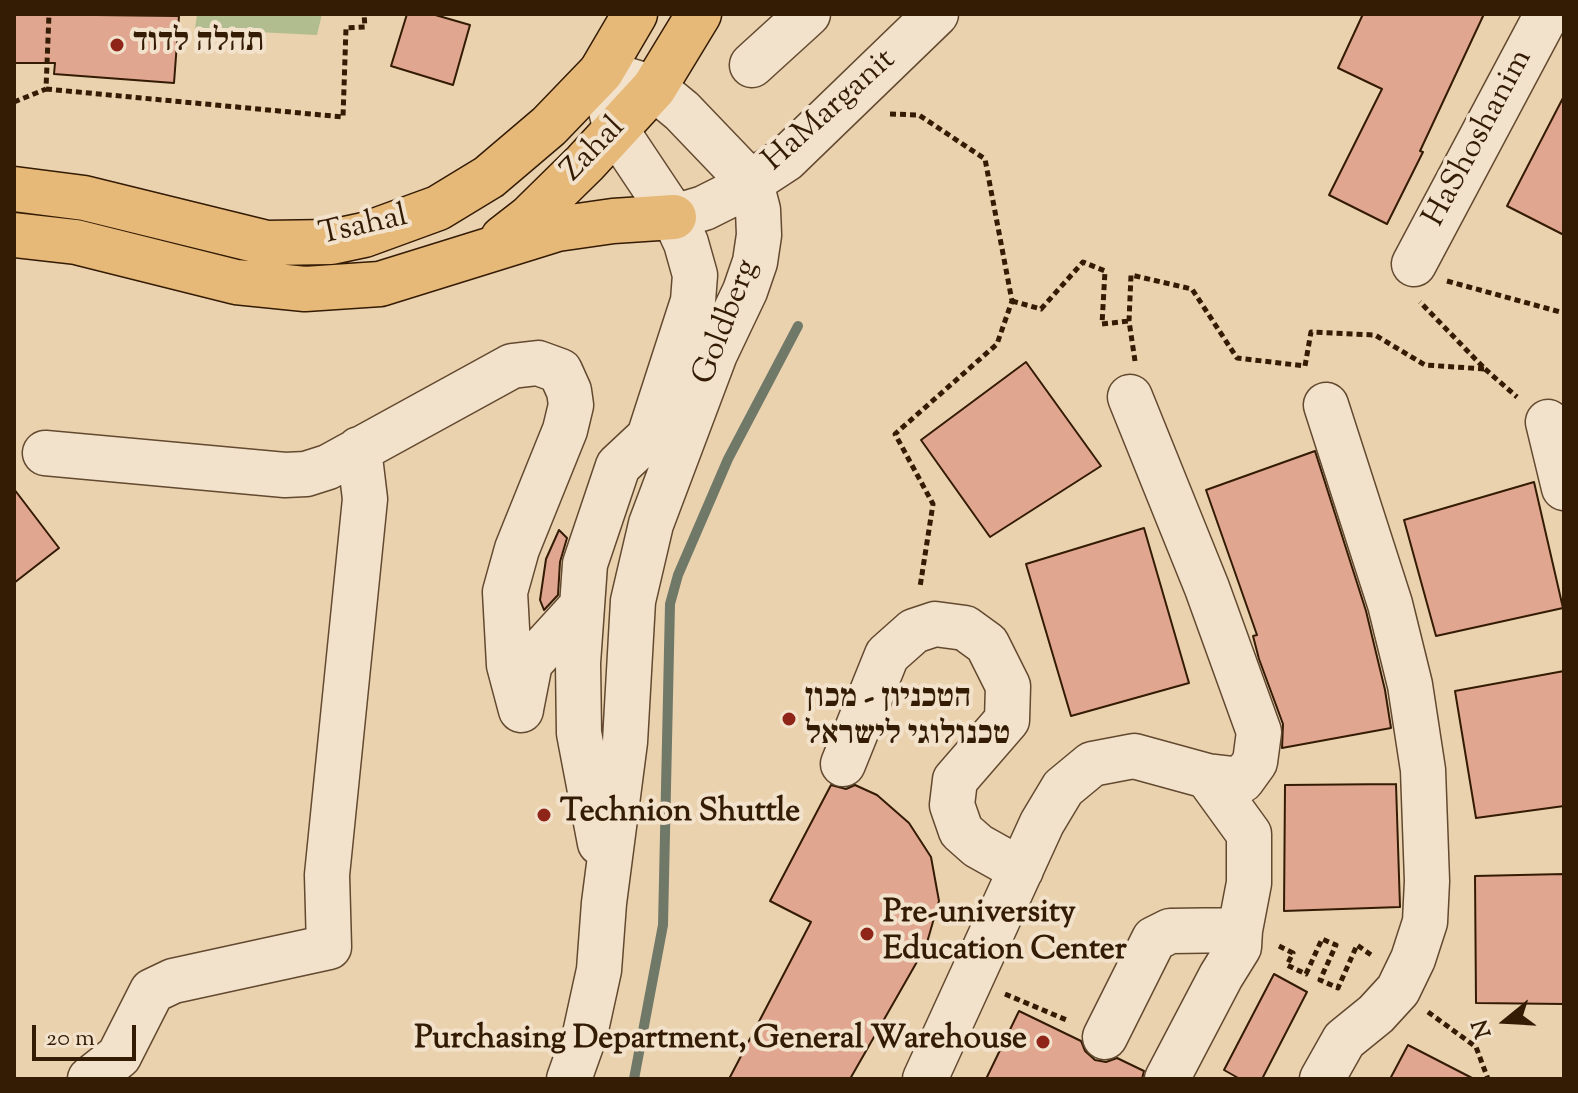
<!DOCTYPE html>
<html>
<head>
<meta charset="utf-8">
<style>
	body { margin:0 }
	#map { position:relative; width:1578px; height:1093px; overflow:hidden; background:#ebd2af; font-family:"Sorts Mill Goudy",serif }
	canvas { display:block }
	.frame { position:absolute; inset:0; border:16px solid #341b04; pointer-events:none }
	.north { position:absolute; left:1466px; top:981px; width:80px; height:80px; -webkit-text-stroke:6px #f2e2cb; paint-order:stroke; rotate:252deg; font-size:22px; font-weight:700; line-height:32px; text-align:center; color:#341b04 }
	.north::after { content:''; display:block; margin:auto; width:28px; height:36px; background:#341b04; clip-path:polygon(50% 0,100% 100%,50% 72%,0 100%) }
	.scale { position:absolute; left:32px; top:1025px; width:104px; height:36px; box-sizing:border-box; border:4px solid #341b04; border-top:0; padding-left:10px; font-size:24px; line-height:28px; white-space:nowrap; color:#341b04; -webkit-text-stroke:6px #f2e2cb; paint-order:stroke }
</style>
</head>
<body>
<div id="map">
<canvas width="1578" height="1093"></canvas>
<div class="frame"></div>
<div class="north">N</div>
<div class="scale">20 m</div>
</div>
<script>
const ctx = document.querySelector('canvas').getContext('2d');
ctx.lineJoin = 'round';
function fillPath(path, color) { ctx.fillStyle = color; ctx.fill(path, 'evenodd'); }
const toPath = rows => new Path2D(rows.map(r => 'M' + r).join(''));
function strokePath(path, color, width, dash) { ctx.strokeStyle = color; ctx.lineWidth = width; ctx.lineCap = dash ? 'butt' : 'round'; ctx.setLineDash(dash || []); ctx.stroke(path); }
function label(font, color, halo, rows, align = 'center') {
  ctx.font = font + ' "Sorts Mill Goudy","Frank Ruhl Libre",serif'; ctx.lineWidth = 8; ctx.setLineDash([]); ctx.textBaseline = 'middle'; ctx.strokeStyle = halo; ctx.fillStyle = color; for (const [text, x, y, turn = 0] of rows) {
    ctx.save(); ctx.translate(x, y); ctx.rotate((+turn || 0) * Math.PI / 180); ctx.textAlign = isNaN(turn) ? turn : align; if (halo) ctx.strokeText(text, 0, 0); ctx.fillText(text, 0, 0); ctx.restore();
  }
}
const green = toPath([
	[197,14,322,14,317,35,195,29]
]);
const stream = toPath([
	[634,1079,663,925,670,604,678,575,728,459,798,326]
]);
const building = toPath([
	[14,14,179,16,174,83,54,74,55,63,14,63,14,14],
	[407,14,432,14,470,25,453,85,391,66,407,14],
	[1363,14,1484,14,1420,151,1423,152,1387,224,1329,195,1382,89,1338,68,1363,14],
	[1564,96,1564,235,1507,206,1564,96],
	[1026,362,1101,466,990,537,921,440,1026,362],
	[1315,451,1366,611,1385,690,1391,728,1282,748,1283,724,1259,659,1253,636,1257,635,1206,490,1315,451],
	[1534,482,1563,608,1436,636,1404,520,1534,482],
	[14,489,59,548,14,583,14,489],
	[1144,528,1189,683,1071,716,1026,564,1144,528],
	[559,530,567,538,560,562,558,595,544,610,540,600,546,559,559,530],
	[1564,671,1564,806,1476,818,1455,691,1564,671],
	[1396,784,1400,907,1284,911,1285,785,1396,784],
	[831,785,846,789,855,785,877,795,909,823,931,857,939,901,926,946,850,1079,729,1079,811,922,770,901,831,785],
	[1564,874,1564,1004,1476,1003,1475,876,1564,874],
	[1274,974,1307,992,1262,1079,1240,1079,1224,1070,1274,974],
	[1019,1011,1081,1041,1085,1051,1095,1060,1106,1062,1117,1058,1144,1071,1142,1079,986,1079,1019,1011],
	[1408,1045,1474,1079,1390,1079,1408,1045]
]);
const path = toPath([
	[46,89,343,117,346,28,365,27,364,14],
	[14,102,46,89,49,14],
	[890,114,919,115,985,159,1012,301,997,344,895,434,933,504,920,587],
	[1447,281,1564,313],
	[1012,301,1041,309,1083,262,1105,271,1102,324,1129,321],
	[1135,361,1129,321,1131,275,1192,289,1237,358,1305,366,1311,332,1375,335,1425,365,1485,369,1420,302],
	[1485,369,1517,397],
	[1279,946,1293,953,1287,965,1306,974,1322,939,1336,945,1320,980,1338,988,1357,945,1374,957],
	[1005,994,1069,1021],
	[1428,1012,1476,1047,1488,1079]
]);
const minor = toPath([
	[752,65,808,14],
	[674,217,704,208,734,193,786,159,936,14],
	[1414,264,1547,14],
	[1130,397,1207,588,1259,732,1255,762,1242,780,1207,776,1249,834,1249,883,1240,930,1239,947,1221,976,1167,1079],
	[1548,422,1564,488],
	[45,453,285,475,306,474,328,467,512,366,538,363,560,371,569,391,571,405,565,430,517,549,505,592,509,665,521,710],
	[521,709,530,663,580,608],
	[843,764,887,655,914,631,935,624,965,628,987,644,1008,686,1007,720,955,780,952,805,961,831,978,846,1021,870],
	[600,843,579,733,578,663,585,564,618,466,649,437,693,301,695,275,686,243,674,217,616,130,607,95],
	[1105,1037,1154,939,1170,931,1240,930],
	[90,1079,119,1056,152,991,173,981,329,947,327,875,365,499,359,449],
	[569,1079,585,1034,599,970,604,903,625,742,633,601,651,524,715,354,745,291,755,262,759,235,758,210,751,183,682,111,654,88,601,72],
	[925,1079,1042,823,1063,788,1092,764,1134,756,1207,776],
	[1322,1079,1344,1040,1376,1014,1398,990,1413,959,1425,922,1427,881,1423,770,1410,685,1390,604,1326,405]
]);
const major = toPath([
	[14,189,84,198,267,243,331,242,364,235,438,208,489,177,549,126,601,72,635,14],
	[14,235,76,242,236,282,305,289,380,284,557,229,613,221,674,217],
	[503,238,530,217,585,163,654,88,699,14]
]);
const markers = [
	[117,45,8,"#8f2418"],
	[789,719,8,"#8f2418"],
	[544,815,8,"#8f2418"],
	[867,934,8,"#8f2418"],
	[1043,1042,8,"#8f2418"]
];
const poiNames = [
	["תהלה לדוד",133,45],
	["הטכניון - מכון",805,701],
	["טכנולוגי לישראל",805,738],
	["Technion Shuttle",560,815],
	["Pre-university",883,916],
	["Education Center",883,953],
	["Purchasing Department, General Warehouse",1027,1042,"right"]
];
const streetNames = [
	["HaMarganit",831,112,-42],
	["HaShoshanim",1480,139,-62],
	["Zahal",595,151,-46],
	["Tsahal",364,228,-13],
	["Goldberg",728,323,-69]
];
fillPath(green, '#b2bd8f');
strokePath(stream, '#707968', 10);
fillPath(building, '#e0a68f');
strokePath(building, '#341b04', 2);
strokePath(minor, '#62492f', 47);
strokePath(major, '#341b04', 47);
strokePath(path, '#341b04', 5, [6, 4]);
strokePath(minor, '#f2e2cb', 44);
strokePath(major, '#e6b978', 44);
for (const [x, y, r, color] of markers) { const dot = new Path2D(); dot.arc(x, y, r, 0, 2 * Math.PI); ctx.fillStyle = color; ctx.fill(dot); strokePath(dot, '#f2e2cb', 3); }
label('bold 32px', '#341b04', '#f2e2cb', poiNames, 'left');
label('32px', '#341b04', '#f2e2cb', streetNames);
</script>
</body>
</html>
